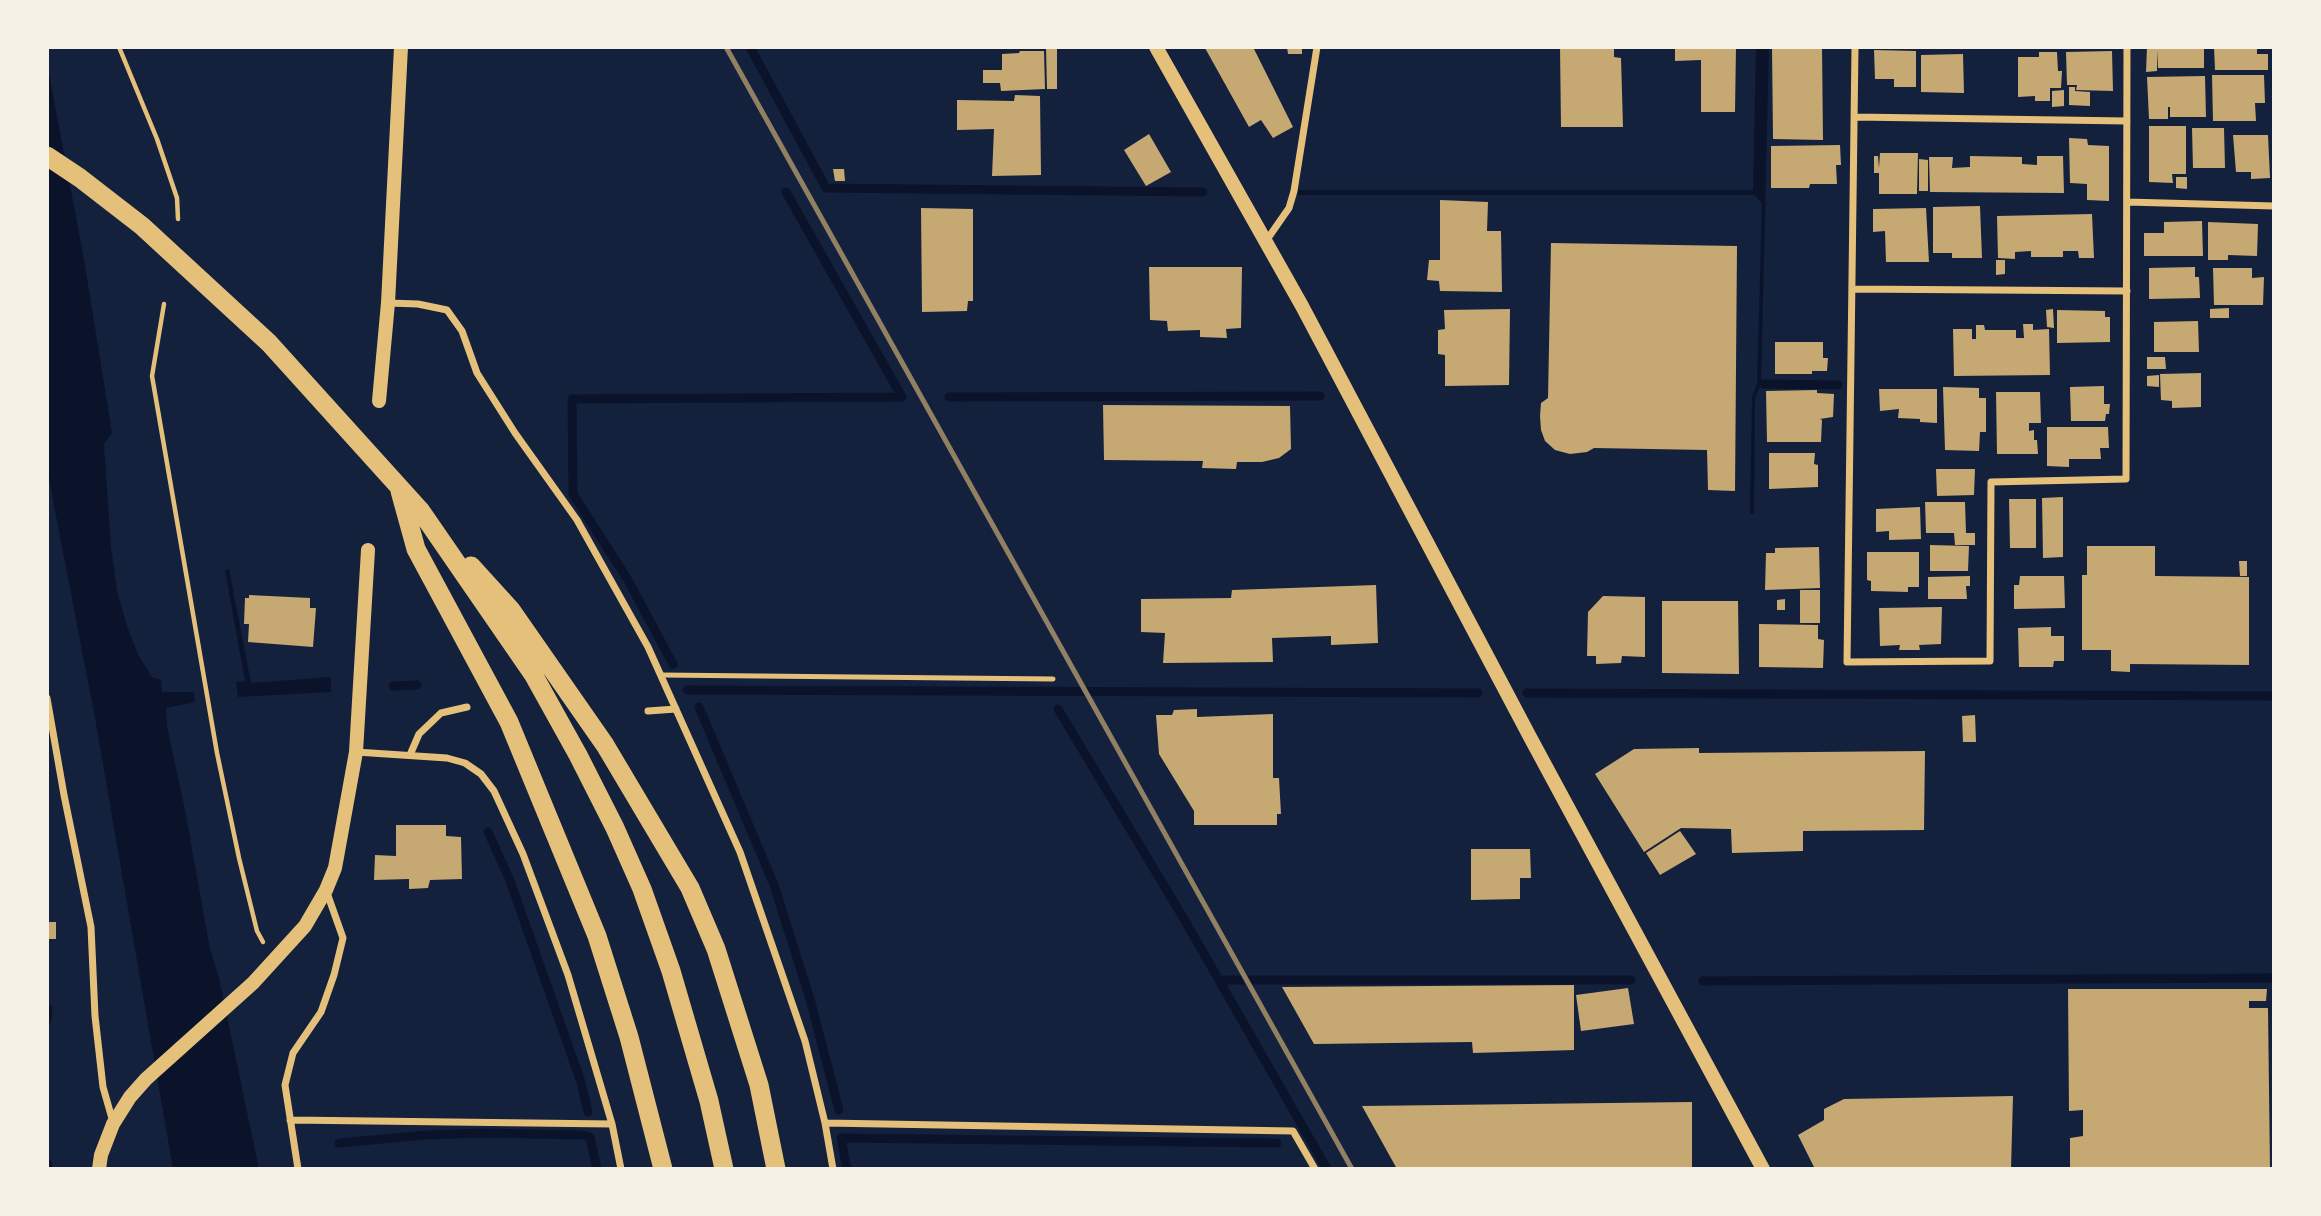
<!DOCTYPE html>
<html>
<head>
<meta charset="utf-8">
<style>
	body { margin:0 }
	#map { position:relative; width:2321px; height:1216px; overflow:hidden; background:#14213d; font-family:"PT Sans",sans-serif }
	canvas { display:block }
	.frame { position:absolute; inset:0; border:49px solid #f6f1e7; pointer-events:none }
</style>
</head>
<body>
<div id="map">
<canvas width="2321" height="1216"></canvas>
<div class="frame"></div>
</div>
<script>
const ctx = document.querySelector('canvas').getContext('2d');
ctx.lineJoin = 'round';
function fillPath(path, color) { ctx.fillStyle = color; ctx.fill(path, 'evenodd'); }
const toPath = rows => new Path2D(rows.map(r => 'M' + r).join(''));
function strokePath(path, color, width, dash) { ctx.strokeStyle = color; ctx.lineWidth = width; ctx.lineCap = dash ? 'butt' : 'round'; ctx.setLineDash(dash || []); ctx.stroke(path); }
const water = toPath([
	[1756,47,1769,47,1761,385,1755,397,1754,514,1750,514,1752,397,1757,384,1762,204,1755,195,1298,195,1298,190,1753,190],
	[47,63,84,259,112,433,104,444,111,546,117,591,128,629,139,656,152,677,161,680,162,692,194,692,195,702,166,708,167,726,185,810,210,949,219,978,259,1169,173,1169,95,718,47,469],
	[229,569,251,683,331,677,331,692,238,697,236,682,245,681,225,570]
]);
const stream = toPath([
	[750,47,826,188,1203,192],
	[1764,384,1838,385],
	[949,397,1320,396],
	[673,664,628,580,573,494,572,399,902,397,786,192],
	[393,686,417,685],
	[687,690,1478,693],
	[1527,693,2274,696],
	[699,707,774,885,810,999,839,1110],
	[1058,709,1184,919,1327,1169],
	[488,832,509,878,581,1082,588,1112],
	[1219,980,1631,980],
	[1703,981,2274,978],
	[47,1020,48,1009],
	[339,1143,426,1135,482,1133,583,1135,590,1137,597,1169],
	[47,1163,49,1169],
	[847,1169,841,1138,1277,1143]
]);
const building = toPath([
	[1207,47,1253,47,1293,127,1273,138,1261,120,1249,127,1205,48],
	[1287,47,1302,47,1302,54,1288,54],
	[1560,47,1614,47,1614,57,1621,58,1623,127,1561,127],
	[1675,47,1736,47,1735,112,1701,112,1701,60,1675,61],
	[1772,47,1822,47,1823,140,1773,139],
	[2147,47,2204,47,2204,68,2158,68,2157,50,2157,71,2146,72],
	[2214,47,2257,47,2257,54,2268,54,2268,70,2215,70],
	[1046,48,1057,49,1057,89,1047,89],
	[1874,50,1916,51,1916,87,1894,87,1894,79,1875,79],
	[1020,51,1044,51,1045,89,1001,91,1000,83,983,83,983,70,1002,70,1002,54,1019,53],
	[2112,51,2113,91,2076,90,2077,85,2067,85,2066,52],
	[2039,52,2057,52,2058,71,2062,71,2061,88,2050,88,2050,101,2035,101,2035,96,2018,97,2018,57,2039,57],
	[1963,54,1964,93,1921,92,1921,55],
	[2212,75,2264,75,2265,103,2255,103,2256,121,2213,121],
	[2205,76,2206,117,2170,117,2170,107,2168,107,2168,119,2149,119,2147,77],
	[2069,87,2075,87,2075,91,2090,92,2090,106,2069,105],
	[2064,90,2064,106,2052,107,2052,91],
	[1015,95,1040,96,1041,175,992,176,994,129,957,130,957,100,1014,101],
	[2149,126,2186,126,2186,174,2172,174,2173,183,2149,182],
	[2192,128,2224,128,2225,168,2193,168],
	[1149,134,1171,172,1146,186,1124,150],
	[2233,135,2268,135,2270,178,2251,179,2251,172,2236,172],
	[2069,138,2087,139,2088,145,2109,146,2109,201,2087,200,2087,184,2070,183],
	[1840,145,1841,165,1836,165,1837,184,1810,184,1809,188,1771,188,1771,146],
	[1880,153,1918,153,1917,194,1879,194,1879,173,1874,173,1874,156,1878,156,1879,168],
	[1970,156,2022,157,2022,164,2037,165,2037,156,2063,156,2064,193,1930,192,1929,157,1953,157,1952,168,1970,167],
	[1919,159,1928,160,1928,191,1919,191],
	[833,169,844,169,845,181,835,181],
	[2176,177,2187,177,2187,189,2176,188],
	[1440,200,1488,202,1487,231,1501,231,1502,292,1440,291,1439,281,1427,280,1429,260,1440,260],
	[1980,206,1982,258,1952,258,1952,253,1933,253,1933,207],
	[921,208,973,209,973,301,968,301,967,311,922,312],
	[1926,208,1929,262,1886,262,1885,231,1873,232,1873,209],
	[2092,214,2094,258,2079,258,2078,251,2063,251,2063,257,2031,257,2031,251,2015,252,2015,259,1998,258,1997,216],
	[2202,221,2203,256,2144,256,2144,233,2164,233,2164,222],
	[2208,222,2258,224,2257,256,2228,255,2228,260,2208,260],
	[1551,243,1737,246,1735,491,1708,490,1707,450,1594,448,1587,452,1570,454,1555,450,1545,441,1541,430,1540,416,1541,403,1548,398],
	[1996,260,2005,260,2005,274,1996,275],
	[1149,267,1242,267,1241,328,1226,329,1227,338,1200,337,1200,330,1168,331,1167,321,1150,320],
	[2195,267,2195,277,2199,277,2200,298,2149,299,2149,268],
	[2213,268,2252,268,2252,278,2264,277,2263,305,2214,305],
	[2229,308,2229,318,2210,318,2210,309],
	[1510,309,1509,385,1445,386,1445,355,1438,354,1438,330,1445,329,1444,310],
	[2053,309,2054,328,2047,327,2046,310],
	[2057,310,2105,311,2105,317,2110,317,2110,342,2057,343],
	[2198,321,2199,352,2154,352,2154,322],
	[2023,324,2033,324,2033,330,2049,329,2050,375,1954,376,1953,329,1972,329,1972,339,1976,339,1976,325,1984,325,1985,330,2016,330,2016,338,2024,338],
	[1775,342,1823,342,1823,358,1828,358,1827,371,1812,371,1812,374,1775,374],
	[2147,357,2165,357,2166,369,2147,369],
	[2201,373,2201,407,2172,408,2172,401,2161,400,2160,374],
	[2159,375,2159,387,2147,386,2147,376],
	[2104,386,2104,404,2110,404,2109,414,2106,414,2105,421,2071,421,2070,387],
	[1943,387,1979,388,1979,398,1986,398,1986,432,1980,432,1979,451,1945,450],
	[1879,389,1937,389,1937,423,1920,422,1920,419,1898,418,1899,409,1880,411],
	[1817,390,1817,393,1834,394,1833,417,1820,419,1822,420,1821,442,1767,442,1766,391],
	[1996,392,2040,392,2041,423,2029,423,2029,431,2034,430,2034,440,2037,440,2038,454,1997,454],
	[1103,405,1290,406,1291,449,1279,458,1262,462,1237,462,1236,469,1202,468,1203,461,1104,460],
	[2047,427,2108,427,2109,448,2100,448,2101,459,2069,459,2069,467,2047,466],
	[1769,453,1815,453,1814,464,1818,465,1818,487,1769,489],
	[1936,469,1975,469,1974,495,1937,496],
	[2063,497,2063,557,2043,558,2042,498],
	[2009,499,2036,499,2036,548,2010,548],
	[1925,502,1965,502,1966,533,1975,533,1975,545,1955,545,1954,533,1926,533],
	[1920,507,1921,539,1889,540,1889,531,1876,532,1876,509],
	[1930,545,1969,546,1968,571,1930,571],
	[2087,546,2155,546,2155,576,2249,577,2249,665,2130,664,2130,672,2111,671,2111,650,2082,650,2082,575,2087,575],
	[1819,547,1820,588,1765,590,1766,553,1775,553,1775,548],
	[1867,552,1919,552,1919,587,1908,587,1908,592,1871,591,1871,581,1867,580],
	[2239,561,2247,561,2247,576,2240,576],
	[1970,576,1970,586,1966,586,1967,599,1928,599,1928,577],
	[2020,576,2064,576,2065,608,2014,609,2014,585,2019,585],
	[1376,585,1378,643,1331,645,1331,636,1272,638,1273,662,1163,663,1165,633,1141,632,1141,599,1231,598,1232,590],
	[1800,590,1820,590,1820,623,1800,623],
	[249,595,310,598,310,608,316,608,313,647,248,642,249,624,244,624,245,598,249,598],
	[1603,596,1645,597,1645,657,1622,656,1621,663,1596,664,1596,656,1587,656,1588,612],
	[1785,599,1785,610,1777,610,1777,600],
	[1662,601,1738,601,1739,674,1662,673],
	[1942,607,1941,644,1919,645,1920,650,1899,650,1900,645,1880,646,1879,608],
	[1759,624,1818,625,1818,639,1824,640,1823,668,1759,667],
	[2051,627,2051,636,2064,636,2064,661,2054,661,2053,667,2019,667,2018,628],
	[1197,709,1197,717,1273,714,1273,778,1279,778,1281,814,1277,814,1277,825,1194,825,1194,811,1159,754,1156,715,1172,715,1174,710],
	[1975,715,1976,742,1963,742,1962,716],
	[1699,748,1699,753,1925,751,1924,830,1803,831,1803,851,1732,853,1731,829,1681,828,1644,852,1595,774,1634,749],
	[396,825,446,825,446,836,461,837,462,879,430,880,428,888,409,889,409,879,374,880,375,855,396,856],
	[1680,831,1696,854,1660,875,1646,853],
	[1471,849,1530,849,1531,878,1520,878,1520,899,1471,900],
	[47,922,56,922,56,939,47,939],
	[1574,985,1574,1050,1473,1053,1472,1042,1314,1044,1282,987],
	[1628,988,1634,1024,1581,1031,1576,995],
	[2068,989,2267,989,2266,1001,2249,1001,2249,1008,2268,1008,2270,1169,2070,1169,2070,1138,2083,1136,2083,1110,2069,1111],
	[2013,1096,2011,1169,1815,1169,1798,1135,1824,1120,1824,1109,1844,1099],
	[1692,1102,1692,1169,1397,1169,1362,1106]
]);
const path = toPath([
	[119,47,157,139,177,198,178,219],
	[164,304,152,376,217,753,239,858,257,931,263,942]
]);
const service = toPath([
	[661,675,1053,679]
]);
const minor = toPath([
	[1855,47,1847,662,1990,661,1991,482,2126,479,2127,47],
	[1855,117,2127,121],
	[2127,202,2274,206],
	[1266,241,1289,208,1294,191,1317,47],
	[1852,289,2127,291],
	[388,303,418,304,447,310,462,331,477,373,515,433,577,520,648,647,740,852,805,1041,825,1123,833,1169],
	[47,698,64,795,91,927,95,1016,103,1087,113,1122],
	[648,711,676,709],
	[356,752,447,758,465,763,481,774,494,791,523,854,568,975,612,1124,621,1169],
	[410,755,419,734,441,713,467,707],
	[290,1120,612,1124],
	[825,1123,1293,1131,1315,1169],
	[298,1169,285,1085,293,1053,321,1012,334,975,343,938,326,890]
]);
const secondary = toPath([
	[1156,47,1302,306,1530,737,1763,1169],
	[379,401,388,303,401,47],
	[99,1169,101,1155,113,1124,130,1097,146,1079,253,983,305,926,326,890,335,868,356,752,368,550]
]);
const trunk = toPath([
	[47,156,80,178,142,226,269,343,420,510,533,674,578,755,615,828,642,889,671,971,709,1101,724,1169],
	[400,491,416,549,509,722,597,936,629,1037,663,1169],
	[471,566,511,610,605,745,690,888,716,949,759,1085,776,1169]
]);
const rail = toPath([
	[726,47,1352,1169]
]);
fillPath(water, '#0b132b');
strokePath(stream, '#0b132b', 9);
fillPath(building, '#c6a872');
strokePath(path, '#e5c07b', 4.5);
strokePath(service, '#e5c07b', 5);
strokePath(minor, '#e5c07b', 7);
strokePath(secondary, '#e5c07b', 14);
strokePath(trunk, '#e5c07b', 19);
strokePath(rail, '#918062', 5);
</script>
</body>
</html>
